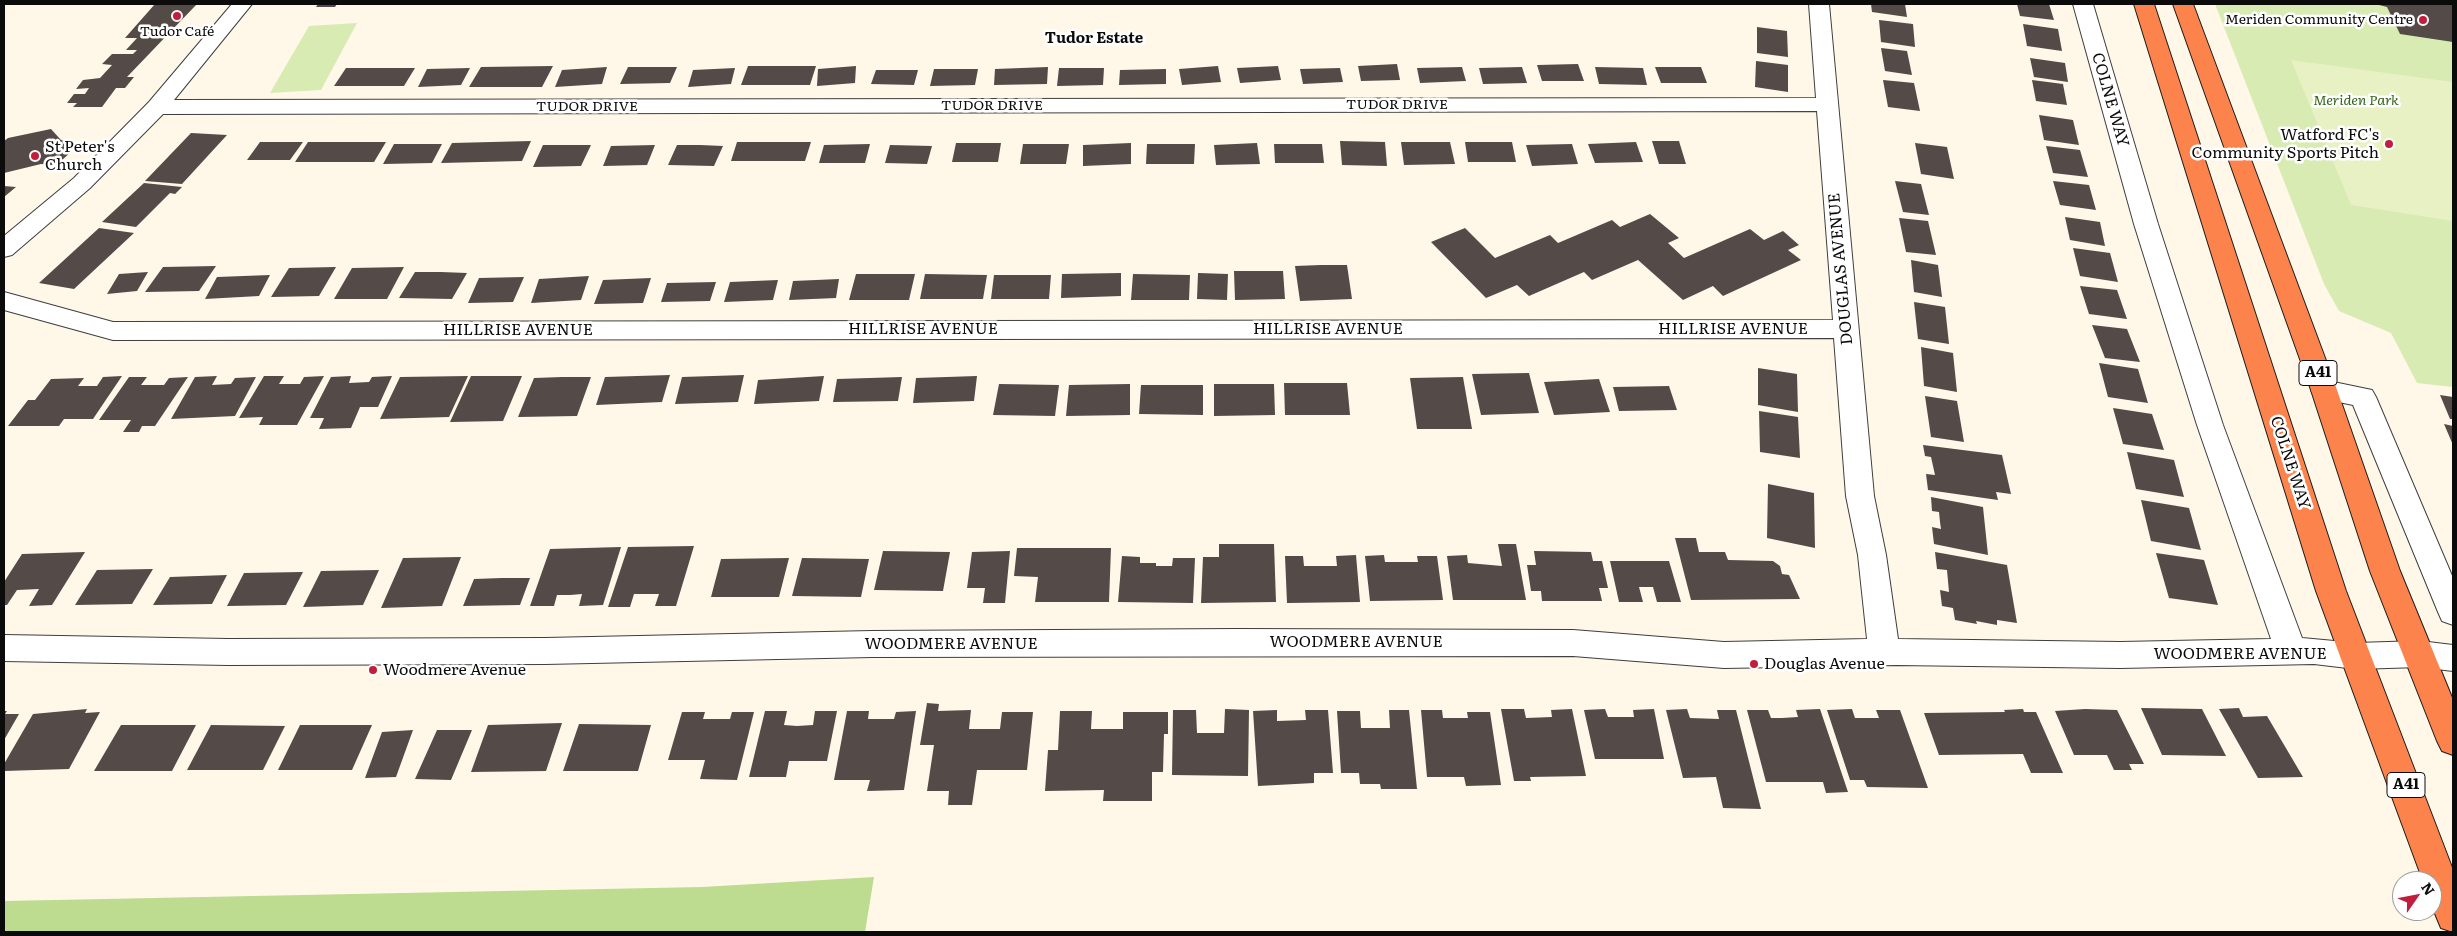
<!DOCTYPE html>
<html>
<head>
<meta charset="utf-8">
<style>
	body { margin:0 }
	#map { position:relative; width:2457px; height:936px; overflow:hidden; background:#fff8e9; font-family:Literata,serif }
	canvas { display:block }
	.frame { position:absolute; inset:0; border:5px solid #0b0b0b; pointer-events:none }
	.north { position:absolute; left:2392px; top:871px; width:50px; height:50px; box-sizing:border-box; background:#fff; border:1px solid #9d9d9d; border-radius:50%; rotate:57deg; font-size:14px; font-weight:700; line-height:20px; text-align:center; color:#0b0b0b }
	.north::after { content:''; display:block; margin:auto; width:18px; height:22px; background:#c11d3c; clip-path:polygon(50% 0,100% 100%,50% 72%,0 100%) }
</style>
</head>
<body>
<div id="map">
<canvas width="2457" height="936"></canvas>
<div class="frame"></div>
<div class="north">N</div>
</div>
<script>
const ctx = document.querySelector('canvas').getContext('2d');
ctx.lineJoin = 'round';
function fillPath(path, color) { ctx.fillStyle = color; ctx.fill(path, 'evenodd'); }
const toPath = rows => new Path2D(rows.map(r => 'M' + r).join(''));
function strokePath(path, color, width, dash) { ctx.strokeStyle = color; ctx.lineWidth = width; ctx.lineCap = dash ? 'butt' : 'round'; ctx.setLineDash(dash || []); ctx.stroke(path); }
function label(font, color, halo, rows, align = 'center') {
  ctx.font = font + ' Literata,serif'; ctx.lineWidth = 5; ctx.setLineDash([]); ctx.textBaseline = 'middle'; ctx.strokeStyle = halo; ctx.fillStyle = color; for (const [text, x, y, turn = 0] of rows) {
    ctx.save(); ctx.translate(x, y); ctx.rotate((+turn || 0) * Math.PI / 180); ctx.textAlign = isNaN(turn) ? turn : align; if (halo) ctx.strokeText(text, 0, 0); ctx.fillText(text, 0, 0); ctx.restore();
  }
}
const green = toPath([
	[2215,4,2453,4,2453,387,2417,383,2391,333,2339,311,2324,284],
	[357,23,321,90,270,93,309,26]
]);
const forest = toPath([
	[874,877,865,932,4,932,4,901,702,887]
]);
const pitch = toPath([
	[2291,60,2453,82,2453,221,2351,205]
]);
const building = toPath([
	[155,4,197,4,127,77,134,77,125,88,116,88,102,107,73,107,77,103,67,103,74,94,85,94,89,88,76,89,83,80,100,78,112,65,102,64,112,54,133,54,137,50,126,50,137,38,125,38],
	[318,4,337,4,335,7,316,7],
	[1871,4,1905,4,1907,17,1872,12],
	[2017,4,2049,4,2054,20,2020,16],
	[2375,4,2453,4,2453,42,2400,34,2387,7],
	[1879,20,1913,24,1915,47,1881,42],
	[2023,24,2058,29,2062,51,2027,46],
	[1757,27,1787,31,1788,57,1757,53],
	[1881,48,1907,51,1912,75,1885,71],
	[2030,58,2065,63,2068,82,2034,77],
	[1756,61,1788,65,1788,92,1755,87],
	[1397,64,1400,80,1361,81,1358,66],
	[1578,64,1584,81,1542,81,1537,65],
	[553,66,542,87,469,87,481,67],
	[748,66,816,66,810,85,741,85],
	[856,66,855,83,817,86,818,69],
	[1218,66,1221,82,1182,85,1179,69],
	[1278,66,1281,80,1240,83,1237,68],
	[607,67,602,84,555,87,562,70],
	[628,67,677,67,670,83,620,84],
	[1048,67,1047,84,994,85,995,69],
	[1462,67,1466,81,1420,83,1417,68],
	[1522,67,1527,83,1483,84,1479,68],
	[1595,67,1643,68,1647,85,1599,84],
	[1655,67,1701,67,1707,83,1661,83],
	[346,68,415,68,404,86,334,86],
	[470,68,461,85,418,87,427,69],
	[735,68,731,84,688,87,693,70],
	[1059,68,1104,68,1103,85,1057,86],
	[1340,68,1343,82,1303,84,1300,69],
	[934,69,978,69,975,85,930,86],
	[1166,69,1166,84,1119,85,1120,70],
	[876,70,918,70,914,85,871,84],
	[1883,80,1914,83,1920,111,1888,107],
	[2032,80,2063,84,2067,105,2036,101],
	[2039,115,2073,120,2079,145,2044,140],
	[51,129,61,140,74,141,68,150,72,151,61,161,56,161,52,165,41,164,4,173,4,141,8,138],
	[191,133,227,135,182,184,145,181],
	[531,141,522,161,441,163,452,143],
	[1340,141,1385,142,1387,166,1342,165],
	[1652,141,1679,141,1686,164,1659,164],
	[260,142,303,142,290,160,247,160],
	[308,142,386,142,374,162,295,162],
	[737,142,811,142,805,161,731,161],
	[1401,142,1450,142,1455,164,1404,165],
	[1465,142,1512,142,1516,162,1468,162],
	[1636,142,1643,162,1595,163,1588,144],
	[956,143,1001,143,998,162,952,162],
	[1131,143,1131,164,1083,166,1083,145],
	[1257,143,1260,164,1216,165,1214,145],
	[1915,143,1947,147,1954,179,1921,174],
	[394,144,442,144,432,163,383,164],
	[870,144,865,163,819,163,824,145],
	[1023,144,1069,144,1066,164,1020,164],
	[1147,144,1195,144,1194,164,1146,164],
	[1274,144,1322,144,1324,163,1275,163],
	[1572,144,1578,164,1532,166,1526,145],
	[543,145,591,145,581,166,533,167],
	[655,145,647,165,603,166,611,146],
	[677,145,700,145,723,146,714,166,668,165],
	[890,145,932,146,927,164,885,163],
	[2046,146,2080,150,2088,177,2053,173],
	[1895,181,1921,184,1929,215,1903,212],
	[2053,181,2089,185,2096,210,2060,205],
	[144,183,182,187,175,194,170,193,136,227,102,222],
	[4,186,16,187,4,197],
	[1650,214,1679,238,1668,243,1684,258,1750,229,1764,240,1783,231,1799,245,1788,250,1801,260,1723,296,1713,286,1683,300,1638,260,1592,280,1584,272,1529,296,1517,285,1486,298,1431,242,1465,228,1495,258,1550,235,1558,243,1612,220,1620,227],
	[2065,217,2100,222,2105,246,2070,240],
	[1899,218,1928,221,1936,255,1906,252],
	[99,228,134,233,74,289,39,283],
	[2073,248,2110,253,2118,282,2080,276],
	[1911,260,1938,265,1942,297,1914,292],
	[1321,265,1347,265,1352,299,1300,301,1295,266],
	[216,266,199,291,145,292,163,267],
	[336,267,319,296,271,297,289,268],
	[404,267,387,299,334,299,352,268],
	[1234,271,1283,271,1285,299,1235,300],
	[148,272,137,291,107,294,119,274],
	[415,272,441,272,467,273,452,299,399,298],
	[1121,273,1121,296,1061,298,1062,274],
	[1198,273,1228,274,1227,300,1197,299],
	[856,274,915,274,909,300,849,300],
	[925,274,987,275,983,299,920,299],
	[1133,274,1190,275,1189,300,1131,300],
	[270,275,259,296,205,299,217,277],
	[994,275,1051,275,1049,299,991,299],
	[589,276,581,300,531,303,539,279],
	[524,277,513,302,468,303,479,278],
	[651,278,643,303,594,304,603,280],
	[839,279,836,298,789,300,793,281],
	[778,280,773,300,724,302,730,282],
	[716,282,710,301,661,302,667,283],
	[2080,286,2117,290,2127,319,2089,314],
	[1914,302,1945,307,1949,344,1918,339],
	[2092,325,2127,329,2140,362,2105,358],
	[1921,347,1953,353,1957,392,1924,386],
	[2099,363,2138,369,2148,403,2108,397],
	[1758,368,1797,374,1798,412,1758,405],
	[1529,373,1539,413,1481,415,1472,374],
	[670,375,662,402,596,405,605,377],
	[744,375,738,402,675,404,682,377],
	[122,376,93,419,64,419,59,426,8,426,28,400,35,400,51,379,84,378,78,386,97,386,103,377],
	[217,376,212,385,231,384,235,378,256,377,235,416,171,419,195,377],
	[264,376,284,376,279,384,300,384,304,377,324,376,297,425,259,425,263,417,239,418],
	[351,376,349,383,369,382,372,377,392,376,378,407,360,407,351,428,319,429,324,418,310,418,331,377],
	[468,376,449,417,380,419,400,377],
	[471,376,522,376,503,421,450,422],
	[824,376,819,401,754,404,758,380],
	[977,376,974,401,913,403,916,378],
	[129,377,147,377,141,385,164,385,169,378,188,377,155,426,142,426,139,432,123,432,131,420,99,420],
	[562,377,591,377,577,416,518,417,534,378],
	[902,377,898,401,833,402,837,379],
	[1463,377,1472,429,1417,429,1410,378],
	[1599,379,1610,412,1554,415,1544,382],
	[1284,383,1347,383,1350,415,1285,415],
	[999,384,1059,385,1055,416,993,415],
	[1130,384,1130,415,1066,416,1069,385],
	[1214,384,1274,384,1275,415,1214,416],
	[1141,385,1203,385,1203,415,1139,414],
	[1669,386,1677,410,1619,411,1613,387],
	[2440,395,2453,397,2453,419,2450,419],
	[1925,396,1957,401,1964,442,1931,437],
	[2113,408,2152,414,2164,450,2123,444],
	[1759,411,1798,417,1800,458,1760,452],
	[2444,424,2453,426,2453,445],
	[1923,445,2002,455,2011,494,1996,492,1998,500,1928,490,1926,474,1935,475,1931,457,1925,456],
	[2127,452,2174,460,2184,497,2136,489],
	[1768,484,1814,493,1815,548,1767,538],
	[1931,497,1983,507,1988,555,1934,544,1932,527,1941,529,1940,522,1939,512,1932,511],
	[2141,500,2189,508,2201,550,2151,541],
	[1675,538,1696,538,1699,552,1725,552,1728,560,1773,561,1780,566,1782,574,1789,575,1800,599,1691,600],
	[1219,544,1274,544,1276,602,1201,603,1203,557,1219,557],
	[1498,544,1516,544,1526,600,1453,600,1447,556,1467,555,1468,563,1502,566],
	[694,546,676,606,655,606,659,594,634,594,630,607,608,607,628,547],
	[621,547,603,605,579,606,582,594,570,595,557,595,554,606,530,606,550,549],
	[1017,548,1111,548,1109,602,1035,602,1038,577,1014,576],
	[883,551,950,552,943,591,874,590],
	[1010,551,1005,603,983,603,985,588,967,588,972,552],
	[1534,551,1591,552,1593,561,1602,561,1608,588,1599,588,1602,601,1542,601,1541,591,1531,591,1527,565,1536,565],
	[85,552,52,605,29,606,39,589,17,590,7,605,4,605,4,582,22,554],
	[1935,552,2007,565,2017,623,1997,620,1997,625,1976,621,1977,624,1955,620,1953,608,1942,606,1940,590,1949,592,1947,570,1937,569],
	[2156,553,2204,560,2218,605,2169,598],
	[1356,555,1360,602,1287,603,1285,556,1303,556,1304,566,1337,566,1336,556],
	[1384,555,1385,562,1418,562,1417,556,1437,556,1443,600,1370,601,1365,556],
	[1122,556,1140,557,1140,563,1156,563,1156,566,1172,566,1173,558,1195,558,1193,603,1118,602],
	[461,557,442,606,381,608,403,558],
	[789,558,779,597,711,597,721,559],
	[802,558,869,559,861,597,792,596],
	[1610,561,1669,561,1681,602,1657,602,1653,587,1639,587,1643,602,1619,602],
	[153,569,132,604,75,605,97,570],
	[379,570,363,605,303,607,321,571],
	[303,572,286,605,227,606,244,573],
	[227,575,212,604,153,605,170,577],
	[502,578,530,578,520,605,463,606,474,579],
	[927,703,939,704,938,711,971,710,969,729,1000,729,1002,712,1033,712,1027,770,977,770,972,805,948,805,949,791,927,791,934,745,920,745],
	[2141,708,2202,709,2226,756,2162,755],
	[2239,708,2243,717,2267,716,2303,777,2258,778,2219,709],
	[87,709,85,713,100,712,69,769,4,771,4,764,33,714],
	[1225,709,1249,710,1248,776,1172,775,1173,710,1196,710,1197,733,1224,733],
	[1501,709,1524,709,1526,718,1552,717,1551,710,1572,709,1586,776,1530,777,1531,781,1514,781],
	[1605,709,1608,717,1634,717,1633,710,1654,709,1664,759,1595,759,1584,710],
	[1687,709,1690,718,1719,719,1717,710,1736,710,1761,809,1723,808,1716,777,1683,778,1666,710],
	[1820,709,1848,792,1826,793,1823,782,1766,782,1747,710,1768,710,1771,718,1782,718,1798,717,1796,710],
	[1852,709,1855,718,1879,718,1876,710,1900,710,1928,788,1867,787,1864,780,1850,780,1827,710],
	[2023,709,2024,712,2036,712,2063,773,2031,773,2023,754,1939,755,1924,713,2005,712,2004,710],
	[2085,709,2117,710,2144,764,2129,764,2132,770,2114,770,2107,755,2074,755,2055,711],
	[1277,710,1277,721,1306,720,1305,710,1328,710,1333,773,1314,773,1314,783,1258,786,1253,711],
	[1389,710,1409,710,1417,789,1381,789,1380,784,1360,784,1359,773,1341,773,1337,711,1360,711,1361,728,1390,728],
	[1421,710,1442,710,1443,718,1468,718,1467,712,1490,712,1501,785,1466,786,1464,777,1427,777],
	[4,711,7,711,5,714,19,714,4,740],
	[765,711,787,711,784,725,797,726,813,725,815,711,837,711,827,761,789,761,786,777,749,777],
	[847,711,869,711,868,719,894,719,896,712,916,711,904,790,867,791,870,780,834,780],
	[1060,711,1092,711,1091,729,1123,729,1123,712,1168,712,1168,734,1164,734,1163,772,1152,772,1152,801,1103,801,1104,790,1045,791,1048,750,1058,750],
	[682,712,705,712,703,719,730,719,732,712,754,712,737,780,700,779,705,760,668,760],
	[562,723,546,771,471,772,488,725],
	[579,724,651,725,638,771,563,771],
	[121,725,196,725,172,771,94,771],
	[211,725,285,726,263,770,187,770],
	[300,725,372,725,352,770,278,770],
	[413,730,396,777,365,778,382,732],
	[437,730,472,730,451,780,415,779]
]);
const minor = toPath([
	[232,4,252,4,174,100,1816,98,1809,4,1829,4,1874,496,1886,555,1898,639,2120,642,2271,639,2197,425,2134,224,2073,4,2093,4,2158,224,2223,425,2302,638,2356,643,2420,641,2453,645,2453,671,2420,667,2356,669,2314,664,2120,668,1897,665,1724,668,1573,656,872,657,545,664,228,665,4,661,4,635,228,639,545,638,872,631,1237,629,1573,630,1724,642,1867,639,1858,555,1846,496,1834,338,113,340,4,310,4,292,113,322,1833,320,1817,111,163,114,90,188,12,255,4,257,4,236,74,178,149,102,232,4],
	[2324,380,2372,390,2376,397,2453,578,2453,625,2442,621,2438,612,2353,405,2315,397,2311,390,2315,383,2324,380]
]);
const highway = toPath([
	[2134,4,2154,4,2346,591,2453,870,2453,932,2441,928,2436,916,2432,906,2432,881,2423,881,2316,591,2134,4],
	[2173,4,2193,4,2337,390,2400,571,2453,700,2453,755,2442,751,2437,741,2370,571,2311,390,2173,4]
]);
const markers = [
	[177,16,5,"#c11d3c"],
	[2423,20,5,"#c11d3c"],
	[2389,144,5,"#c11d3c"],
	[35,156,5,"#c11d3c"],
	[1754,664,5,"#c11d3c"],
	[373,670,5,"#c11d3c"]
];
const farPoinames = [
	["Meriden Community Centre",2413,20],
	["Tudor Café",177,32,"center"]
];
const farParknames = [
	["Meriden Park",2356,101]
];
const farStreetnames = [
	["TUDOR DRIVE",1397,105],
	["TUDOR DRIVE",992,106],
	["TUDOR DRIVE",587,107]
];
const farNeighbourhoodnames = [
	["Tudor Estate",1094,39]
];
const shields = [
	[2318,373,38],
	[2406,785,38]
];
const shieldNames = [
	["A41",2318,373],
	["A41",2406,785]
];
const streetNames = [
	["COLNE WAY",2110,100,74],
	["DOUGLAS AVENUE",1841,269,-95],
	["HILLRISE AVENUE",923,329],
	["HILLRISE AVENUE",1328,329],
	["HILLRISE AVENUE",1733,329],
	["HILLRISE AVENUE",518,330],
	["COLNE WAY",2290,463,72],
	["WOODMERE AVENUE",1356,642],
	["WOODMERE AVENUE",951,644],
	["WOODMERE AVENUE",2240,654]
];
const poiNames = [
	["Watford FC's",2379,135,"right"],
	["Community Sports Pitch",2379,153,"right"],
	["St Peter's",45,147],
	["Church",45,165],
	["Douglas Avenue",1764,664],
	["Woodmere Avenue",383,670]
];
fillPath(green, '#d7ebb2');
fillPath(forest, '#bddc90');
fillPath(pitch, '#e8f1c4');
fillPath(building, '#544a47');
strokePath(minor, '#3e3e3e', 2);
strokePath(highway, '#1c1c1c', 2);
fillPath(minor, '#fff');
fillPath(highway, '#fc834b');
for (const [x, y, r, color] of markers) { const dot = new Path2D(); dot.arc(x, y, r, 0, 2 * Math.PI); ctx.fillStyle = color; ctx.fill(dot); strokePath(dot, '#fff', 2); }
label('14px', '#0b0b0b', '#fff', farPoinames, 'right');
label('italic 14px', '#346519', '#fff', farParknames);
label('14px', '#0b0b0b', '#fff', farStreetnames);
label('bold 15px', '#0b0b0b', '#fff', farNeighbourhoodnames);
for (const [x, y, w] of shields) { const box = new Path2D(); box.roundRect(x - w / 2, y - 12.5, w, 25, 4); ctx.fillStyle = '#fff'; ctx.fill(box); strokePath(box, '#0b0b0b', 1); }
label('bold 15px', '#0b0b0b', null, shieldNames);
label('16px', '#0b0b0b', '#fff', streetNames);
label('16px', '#0b0b0b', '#fff', poiNames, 'left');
</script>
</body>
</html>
